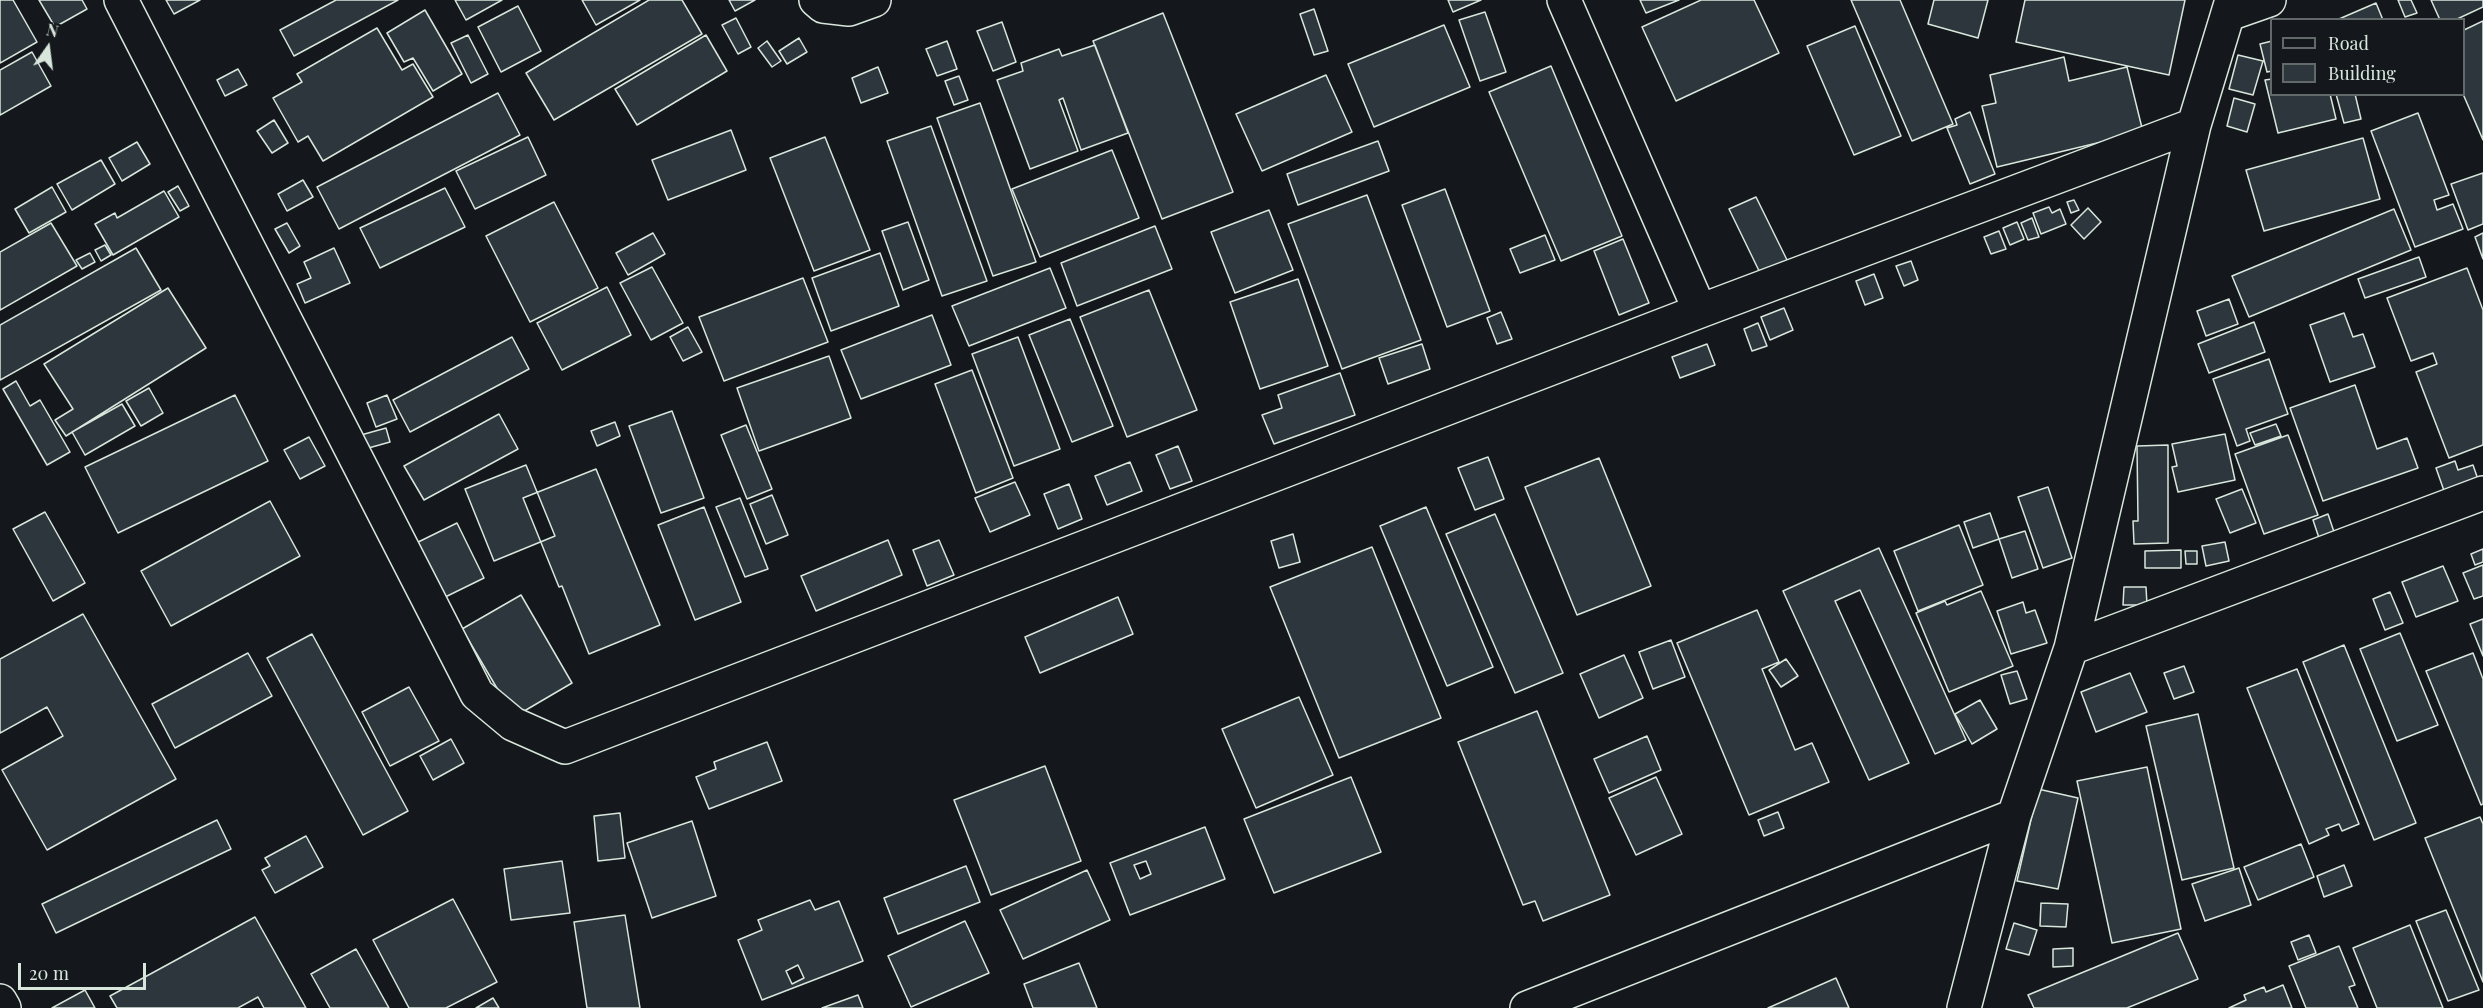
<!DOCTYPE html>
<html>
<head>
<meta charset="utf-8">
<style>
	body { margin:0 }
	#map { position:relative; width:2483px; height:1008px; overflow:hidden; background:#14181c; font-family:"Playfair Display",serif }
	canvas { display:block }
	.legend { position:absolute; left:2270px; top:18px; width:195px; height:78px; box-sizing:border-box; background:#14181c; border:2px solid #626a69; margin:0; padding:8px 10px; list-style:none; font-size:18px; color:#d8e6dc }
	.legend li { display:flex; align-items:center; gap:12px; height:30px }
	.legend b { width:30px; border:2px solid #626a69 }
	.north { position:absolute; left:18px; top:18px; width:60px; height:60px; -webkit-text-stroke:4px #14181c; paint-order:stroke; rotate:14deg; font-size:16px; font-weight:700; line-height:24px; text-align:center; color:#d8e6dc }
	.north::after { content:''; display:block; margin:auto; width:21px; height:27px; background:#d8e6dc; clip-path:polygon(50% 0,100% 100%,50% 72%,0 100%) }
	.scale { position:absolute; left:18px; top:963px; width:128px; height:27px; box-sizing:border-box; border:3px solid #d8e6dc; border-top:0; padding-left:8px; font-size:18px; line-height:21px; white-space:nowrap; color:#d8e6dc; -webkit-text-stroke:4px #14181c; paint-order:stroke }
</style>
</head>
<body>
<div id="map">
<canvas width="2483" height="1008"></canvas>
<ul class="legend">
<li><b style="height:8px;background:#14181c"></b>Road</li>
<li><b style="height:16px;background:#2c363c"></b>Building</li>
</ul>
<div class="north">N</div>
<div class="scale">20 m</div>
</div>
<script>
const ctx = document.querySelector('canvas').getContext('2d');
ctx.lineJoin = 'round';
function fillPath(path, color) { ctx.fillStyle = color; ctx.fill(path, 'evenodd'); }
const toPath = rows => new Path2D(rows.map(r => 'M' + r).join(''));
function strokePath(path, color, width, dash) { ctx.strokeStyle = color; ctx.lineWidth = width; ctx.lineCap = dash ? 'butt' : 'round'; ctx.setLineDash(dash || []); ctx.stroke(path); }
const building = toPath([
	[0,0,13,0,37,42,0,63,0,0],
	[39,0,82,0,87,9,55,27,39,0],
	[166,0,200,0,174,14,166,0],
	[336,0,398,0,294,56,280,30,336,0],
	[455,0,502,0,466,20,455,0],
	[582,0,640,0,596,25,582,0],
	[649,0,682,0,702,34,554,120,526,73,649,0],
	[729,0,755,0,735,11,729,0],
	[1448,0,1481,0,1453,12,1448,0],
	[1640,0,1679,0,1646,13,1640,0],
	[1701,0,1754,0,1779,53,1676,101,1642,27,1701,0],
	[1851,0,1900,0,1953,124,1912,141,1851,0],
	[1934,0,1988,0,1978,38,1928,24,1934,0],
	[2025,0,2185,0,2169,75,2016,42,2025,0],
	[2398,0,2411,0,2417,13,2405,17,2398,0],
	[2431,0,2483,0,2483,7,2455,20,2440,20,2431,0],
	[2376,3,2383,20,2339,20,2339,19,2376,3],
	[518,6,541,51,501,72,478,27,518,6],
	[1314,9,1328,51,1314,55,1300,14,1314,9],
	[425,10,462,74,433,91,413,58,404,62,387,33,425,10],
	[1485,12,1506,72,1480,81,1459,20,1485,12],
	[1163,13,1233,192,1162,219,1093,41,1163,13],
	[736,18,751,47,738,54,722,25,736,18],
	[2483,21,2483,140,2463,94,2464,30,2483,21],
	[1002,22,1016,62,993,71,977,31,1002,22],
	[1444,25,1470,87,1374,127,1348,64,1444,25],
	[1855,26,1901,136,1854,155,1807,46,1855,26],
	[377,28,402,70,413,64,433,97,323,161,308,136,298,142,273,98,302,82,297,74,377,28],
	[468,35,488,74,471,83,451,43,468,35],
	[706,35,727,71,637,125,615,89,706,35],
	[799,38,807,52,787,64,779,51,799,38],
	[767,41,781,61,772,67,758,48,767,41],
	[947,41,957,69,937,76,926,49,947,41],
	[2272,41,2272,71,2267,72,2260,44,2272,41],
	[1095,45,1128,133,1081,150,1063,98,1059,100,1078,151,1030,169,997,80,1023,71,1021,63,1059,49,1062,56,1095,45],
	[32,52,51,86,0,115,0,70,32,52],
	[2238,55,2263,61,2253,95,2229,89,2238,55],
	[2064,57,2069,81,2127,67,2143,132,1997,167,1982,106,1996,103,1990,75,2064,57],
	[1551,66,1622,236,1561,261,1489,92,1551,66],
	[878,67,888,93,861,103,852,78,878,67],
	[238,69,247,85,225,96,217,80,238,69],
	[1326,75,1352,132,1262,171,1236,114,1326,75],
	[959,76,968,100,954,105,945,81,959,76],
	[2272,79,2272,94,2330,94,2336,119,2278,133,2265,80,2272,79],
	[498,93,520,135,339,229,317,187,498,93],
	[2336,94,2355,94,2361,119,2344,123,2336,94],
	[2234,98,2255,104,2247,132,2227,126,2234,98],
	[980,103,1036,262,993,276,937,118,980,103],
	[1970,112,1995,174,1970,184,1947,128,1957,125,1955,119,1970,112],
	[2418,113,2449,195,2434,200,2437,210,2453,204,2463,229,2415,247,2371,131,2418,113],
	[274,120,288,143,272,153,257,131,274,120],
	[931,126,987,281,942,296,887,141,931,126],
	[731,130,746,170,668,200,652,160,731,130],
	[528,137,546,175,475,209,456,171,528,137],
	[825,137,870,250,814,271,770,158,825,137],
	[2363,138,2380,199,2264,231,2246,170,2363,138],
	[1378,141,1389,171,1298,205,1287,174,1378,141],
	[137,142,150,164,122,181,109,158,137,142],
	[1112,150,1139,218,1040,257,1012,189,1112,150],
	[101,160,115,184,72,210,57,184,101,160],
	[2483,173,2483,224,2468,230,2451,184,2483,173],
	[303,180,313,197,287,211,278,194,303,180],
	[178,186,189,206,180,211,168,192,178,186],
	[52,187,66,212,29,233,15,209,52,187],
	[445,188,465,227,380,268,360,228,445,188],
	[1445,189,1490,311,1447,327,1402,205,1445,189],
	[164,191,179,217,113,255,95,224,115,213,117,218,164,191],
	[1367,195,1421,340,1342,369,1288,224,1367,195],
	[1756,197,1790,266,1763,279,1729,209,1756,197],
	[2074,200,2079,210,2071,213,2067,202,2074,200],
	[554,202,598,288,530,322,486,236,554,202],
	[2049,207,2052,213,2060,209,2066,224,2041,234,2033,213,2049,207],
	[2088,208,2101,222,2084,239,2071,225,2088,208],
	[2394,209,2411,250,2249,317,2232,276,2394,209],
	[1269,210,1293,270,1235,293,1211,232,1269,210],
	[2032,218,2039,237,2028,240,2021,223,2032,218],
	[908,222,929,280,903,290,882,231,908,222],
	[2017,222,2024,239,2010,245,2003,228,2017,222],
	[51,223,77,266,0,310,0,252,51,223],
	[287,223,300,246,289,253,275,229,287,223],
	[1155,226,1172,269,1077,306,1061,263,1155,226],
	[1999,231,2006,249,1991,254,1984,237,1999,231],
	[653,233,665,254,628,275,616,253,653,233],
	[2483,233,2483,259,2475,237,2483,233],
	[1545,235,1555,260,1520,273,1510,249,1545,235],
	[1623,239,1649,303,1619,315,1594,251,1623,239],
	[105,245,111,255,101,261,95,250,105,245],
	[136,248,161,290,0,380,0,325,136,248],
	[334,248,350,283,305,303,297,284,311,278,304,262,334,248],
	[90,253,95,262,82,269,76,260,90,253],
	[880,253,899,306,831,331,812,278,880,253],
	[2419,257,2426,277,2365,298,2358,279,2419,257],
	[1911,261,1918,280,1904,286,1896,266,1911,261],
	[652,267,683,323,651,340,620,283,652,267],
	[1050,268,1066,308,969,346,952,306,1050,268],
	[2467,268,2483,310,2483,445,2449,458,2416,372,2437,364,2433,353,2411,361,2387,298,2467,268],
	[1874,274,1883,298,1865,305,1856,281,1874,274],
	[803,278,828,342,724,381,699,317,803,278],
	[1298,279,1328,366,1260,389,1230,302,1298,279],
	[607,287,631,335,562,370,537,323,607,287],
	[168,288,206,348,66,436,55,420,73,409,44,364,168,288],
	[1149,290,1197,410,1127,437,1080,317,1149,290],
	[2229,299,2238,324,2206,336,2197,311,2229,299],
	[1784,308,1793,330,1770,340,1761,317,1784,308],
	[1501,312,1512,339,1497,344,1487,318,1501,312],
	[2344,313,2353,337,2363,334,2375,367,2330,382,2310,325,2344,313],
	[932,315,951,365,861,399,841,350,932,315],
	[1070,319,1113,426,1072,442,1029,335,1070,319],
	[2254,322,2265,352,2209,373,2198,344,2254,322],
	[1758,323,1767,346,1752,351,1744,329,1758,323],
	[688,327,702,352,683,361,670,337,688,327],
	[512,337,529,369,410,432,393,400,512,337],
	[1018,337,1060,449,1014,466,972,354,1018,337],
	[1422,344,1430,369,1388,384,1379,358,1422,344],
	[1707,344,1715,365,1680,378,1672,357,1707,344],
	[829,356,851,418,759,451,737,388,829,356],
	[2269,359,2288,414,2246,429,2250,441,2237,446,2213,379,2269,359],
	[972,370,1013,478,976,493,935,384,972,370],
	[1340,373,1355,415,1274,444,1262,415,1282,408,1278,395,1340,373],
	[16,381,30,406,40,400,70,452,47,465,3,389,16,381],
	[2355,385,2377,449,2407,438,2418,468,2323,501,2290,408,2355,385],
	[149,388,163,413,141,426,126,401,149,388],
	[235,395,268,461,118,533,85,467,235,395],
	[387,395,397,419,376,427,367,403,387,395],
	[122,404,135,426,85,455,72,432,122,404],
	[672,411,704,498,661,513,629,426,672,411],
	[499,414,518,449,424,500,404,466,499,414],
	[615,422,620,436,597,446,591,431,615,422],
	[2276,424,2281,436,2255,445,2250,433,2276,424],
	[746,425,772,489,747,499,721,435,746,425],
	[386,428,390,442,365,449,361,435,386,428],
	[2225,434,2235,480,2178,492,2172,467,2177,466,2172,444,2225,434],
	[2288,435,2318,515,2264,534,2235,454,2288,435],
	[309,437,325,466,300,479,284,450,309,437],
	[2168,445,2168,543,2134,544,2133,521,2138,521,2137,446,2168,445],
	[1178,446,1192,481,1170,489,1156,455,1178,446],
	[1488,457,1504,499,1475,510,1458,468,1488,457],
	[1599,458,1651,586,1577,615,1525,487,1599,458],
	[2455,461,2458,470,2473,465,2482,491,2448,502,2436,468,2455,461],
	[1130,462,1142,491,1107,505,1095,476,1130,462],
	[526,465,555,536,494,561,465,489,526,465],
	[596,469,660,625,589,654,562,586,559,587,523,498,596,469],
	[1015,482,1030,515,990,532,975,498,1015,482],
	[1069,484,1082,519,1058,529,1044,494,1069,484],
	[2048,487,2072,558,2043,568,2018,497,2048,487],
	[2242,489,2256,523,2230,533,2216,499,2242,489],
	[772,495,788,535,766,544,750,504,772,495],
	[740,498,768,569,745,577,716,507,740,498],
	[270,501,300,556,171,626,141,571,270,501],
	[704,507,741,602,695,620,658,525,704,507],
	[1426,507,1493,667,1447,686,1380,526,1426,507],
	[45,512,85,583,53,601,13,529,45,512],
	[1990,513,1999,539,1973,548,1964,522,1990,513],
	[1495,514,1563,673,1515,693,1446,534,1495,514],
	[2328,514,2336,538,2321,544,2313,520,2328,514],
	[457,523,484,578,433,603,406,548,457,523],
	[1959,525,1983,585,1918,611,1894,551,1959,525],
	[2025,531,2038,569,2012,578,1999,539,2025,531],
	[1293,534,1300,562,1279,568,1271,541,1293,534],
	[888,540,902,575,816,611,801,576,888,540],
	[939,540,954,575,927,586,913,550,939,540],
	[2225,542,2229,561,2206,566,2202,546,2225,542],
	[1372,547,1441,718,1339,758,1270,587,1372,547],
	[1879,548,1966,740,1935,754,1860,590,1835,601,1909,763,1869,780,1783,591,1879,548],
	[2483,549,2483,562,2475,565,2471,554,2483,549],
	[2181,550,2181,568,2145,568,2145,551,2181,550],
	[2185,551,2197,551,2197,564,2186,564,2185,551],
	[2483,565,2483,596,2474,599,2463,573,2483,565],
	[2443,566,2458,601,2416,617,2402,582,2443,566],
	[2124,587,2146,587,2147,605,2123,605,2124,587],
	[1981,591,2013,666,1949,692,1916,613,1945,601,1947,605,1981,591],
	[2390,592,2403,623,2385,630,2373,599,2390,592],
	[521,595,572,683,514,717,462,629,521,595],
	[1118,597,1133,634,1040,673,1025,637,1118,597],
	[2023,602,2026,613,2035,610,2047,643,2011,654,1997,611,2023,602],
	[1757,610,1779,662,1762,669,1795,750,1812,743,1829,782,1749,815,1677,643,1757,610],
	[83,614,176,779,47,850,2,770,63,736,47,707,0,733,0,659,83,614],
	[2483,619,2483,656,2470,624,2483,619],
	[2400,633,2438,725,2397,741,2360,649,2400,633],
	[312,634,408,811,363,835,267,658,312,634],
	[1671,640,1685,677,1653,689,1639,652,1671,640],
	[2344,645,2416,823,2374,840,2303,662,2344,645],
	[248,653,272,696,175,748,152,704,248,653],
	[2473,653,2483,679,2483,804,2481,805,2426,671,2473,653],
	[1624,655,1643,698,1599,718,1580,674,1624,655],
	[1786,659,1798,676,1781,687,1769,670,1786,659],
	[2184,666,2194,692,2174,699,2164,673,2184,666],
	[2297,669,2359,824,2342,831,2339,824,2326,829,2329,835,2309,844,2247,688,2297,669],
	[2017,671,2027,699,2010,704,2001,675,2017,671],
	[2130,673,2147,712,2096,732,2081,692,2130,673],
	[409,687,439,741,390,766,362,712,409,687],
	[1299,697,1333,775,1256,808,1222,729,1299,697],
	[1980,700,1997,729,1972,744,1955,714,1980,700],
	[1537,711,1610,895,1543,921,1535,901,1523,905,1458,742,1537,711],
	[2198,714,2234,868,2182,880,2146,726,2198,714],
	[1647,736,1661,770,1609,793,1594,759,1647,736],
	[451,739,464,763,433,780,420,756,451,739],
	[767,742,782,781,709,809,696,777,716,769,714,762,767,742],
	[1045,766,1081,861,991,895,954,800,1045,766],
	[2147,767,2181,929,2112,943,2077,781,2147,767],
	[1351,777,1381,852,1274,893,1244,819,1351,777],
	[1656,777,1682,834,1636,855,1609,798,1656,777],
	[2038,789,2078,798,2058,889,2017,881,2038,789],
	[1778,812,1784,828,1764,836,1758,820,1778,812],
	[620,813,625,858,598,861,594,816,620,813],
	[2480,817,2483,824,2483,982,2425,838,2480,817],
	[217,820,231,849,56,933,42,904,217,820],
	[692,821,716,896,652,918,627,843,692,821],
	[1205,827,1225,879,1130,915,1110,863,1205,827],
	[1146,861,1151,874,1140,879,1134,865,1146,861],
	[306,836,323,867,275,893,262,870,270,866,265,858,306,836],
	[2301,844,2314,877,2258,900,2244,867,2301,844],
	[562,861,570,913,511,920,504,869,562,861],
	[2344,865,2352,886,2324,897,2317,876,2344,865],
	[966,866,980,902,898,934,884,898,966,866],
	[2239,868,2251,905,2205,921,2192,884,2239,868],
	[1087,870,1110,920,1023,959,1000,910,1087,870],
	[453,899,497,982,446,1008,409,1008,373,940,453,899],
	[810,900,815,910,839,901,863,961,762,1000,738,940,762,930,758,920,810,900],
	[798,965,804,978,792,984,786,971,798,965],
	[2041,903,2068,904,2066,927,2040,926,2041,903],
	[2446,910,2479,990,2448,1001,2416,921,2446,910],
	[625,915,640,1008,587,1008,574,922,625,915],
	[255,917,306,1008,264,1008,258,997,238,1008,117,1008,110,996,255,917],
	[965,921,989,973,911,1007,888,956,965,921],
	[2014,923,2037,930,2029,955,2006,949,2014,923],
	[2410,925,2443,1008,2377,1008,2353,948,2410,925],
	[2178,933,2198,979,2127,1008,2034,1008,2028,995,2178,933],
	[2309,935,2316,953,2298,960,2291,942,2309,935],
	[2339,946,2355,985,2349,987,2358,1008,2306,1008,2289,966,2339,946],
	[2073,948,2073,966,2053,967,2053,949,2073,948],
	[356,949,389,1008,330,1008,311,974,356,949],
	[1079,963,1097,1008,1033,1008,1024,984,1079,963],
	[1836,978,1849,1008,1768,1008,1836,978],
	[2283,985,2292,1008,2229,1008,2246,1000,2244,995,2264,987,2266,992,2283,985],
	[85,990,95,1008,52,1008,85,990],
	[858,995,863,1008,822,1008,858,995],
	[493,998,499,1008,476,1008,493,998]
]);
const street = toPath([
	[121,0,477,694,513,724,565,747,1700,311,2194,125],
	[816,0,823,6,849,9,874,0],
	[1564,0,1700,311],
	[2229,14,2269,0],
	[2071,648,2483,493],
	[0,1001,4,1008],
	[1527,1008,2014,816],
	[1964,1008,2014,816,2071,648,2194,125,2232,0]
]);
fillPath(building, '#2c363c');
strokePath(building, '#d8e6dc', 1.5);
strokePath(street, '#d8e6dc', 36);
strokePath(street, '#14181c', 33);
</script>
</body>
</html>
